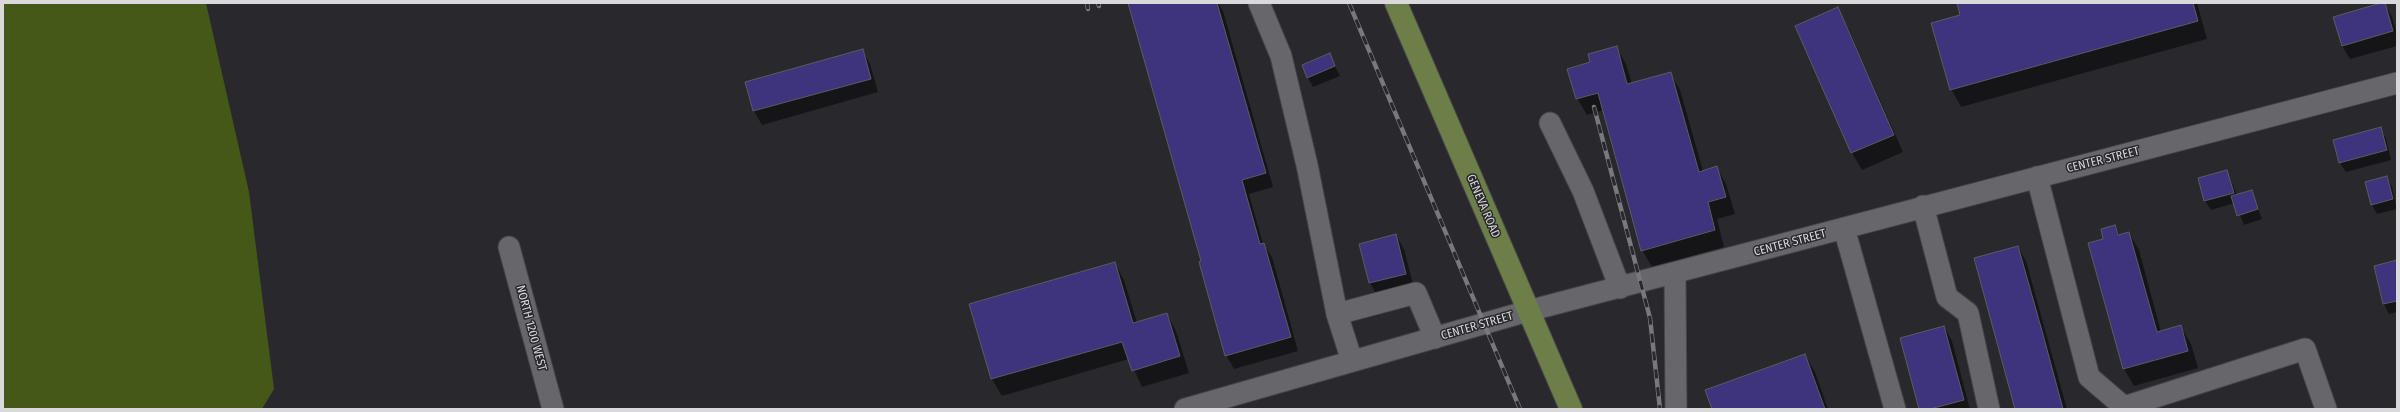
<!DOCTYPE html>
<html>
<head>
<meta charset="utf-8">
<style>
	body { margin:0 }
	#map { position:relative; width:2400px; height:412px; overflow:hidden; background:#29292d; font-family:"Fira Sans Condensed",sans-serif }
	canvas { display:block }
	.frame { position:absolute; inset:0; border:4px solid #d9d9dc; pointer-events:none }
</style>
</head>
<body>
<div id="map">
<canvas width="2400" height="412"></canvas>
<div class="frame"></div>
</div>
<script>
const ctx = document.querySelector('canvas').getContext('2d');
ctx.lineJoin = 'round';
function fillPath(path, color) { ctx.fillStyle = color; ctx.fill(path, 'evenodd'); }
const toPath = rows => new Path2D(rows.map(r => 'M' + r).join(''));
function strokePath(path, color, width, dash) { ctx.strokeStyle = color; ctx.lineWidth = width; ctx.lineCap = dash ? 'butt' : 'round'; ctx.setLineDash(dash || []); ctx.stroke(path); }
function label(font, color, halo, rows, align = 'center') {
  ctx.font = font + ' "Fira Sans Condensed",sans-serif'; ctx.lineWidth = 3; ctx.setLineDash([]); ctx.textBaseline = 'middle'; ctx.strokeStyle = halo; ctx.fillStyle = color; for (const [text, x, y, turn = 0] of rows) {
    ctx.save(); ctx.translate(x, y); ctx.rotate((+turn || 0) * Math.PI / 180); ctx.textAlign = isNaN(turn) ? turn : align; if (halo) ctx.strokeText(text, 0, 0); ctx.fillText(text, 0, 0); ctx.restore();
  }
}
const green = toPath([
	[3,3,206,3,249,192,274,389,262,409,3,409]
]);
const shadow = toPath([
	[1129,3,1218,3,1223,11,1273,187,1249,194,1263,244,1272,257,1298,351,1234,369,1226,355,1203,262],
	[1958,3,2197,3,2207,39,1961,107,1951,89,1962,15],
	[2384,3,2392,17,2397,33,2397,46,2350,59,2342,46],
	[1837,9,1847,26,1903,152,1862,170,1852,153],
	[1616,47,1626,64,1632,84,1670,73,1680,90,1703,171,1717,168,1726,184,1735,214,1717,219,1724,247,1652,267,1642,250,1604,110,1587,115,1577,98,1591,63],
	[862,50,870,64,878,92,762,125,754,111,746,83],
	[1329,55,1340,76,1313,87,1308,78],
	[2380,129,2386,138,2391,160,2346,172,2340,163],
	[2227,171,2237,195,2251,191,2262,219,2244,225,2235,203,2211,210,2205,201,2199,179],
	[2387,178,2392,187,2397,209,2377,214,2372,205,2366,183],
	[2114,226,2120,235,2129,233,2139,250,2161,332,2181,327,2191,344,2198,368,2134,386,2124,369,2105,239],
	[1396,235,1404,249,1414,288,1378,297,1370,283,1360,245],
	[2018,247,2026,261,2067,409,2016,409],
	[2397,262,2397,312,2389,314,2384,304,2375,267],
	[1115,263,1124,280,1137,323,1167,314,1176,331,1189,373,1142,387,1129,359,1002,396,992,379,970,305],
	[1944,327,1952,341,1970,409,1920,409],
	[1805,355,1815,372,1828,409,1713,409]
]);
const building = toPath([
	[1128,3,1217,3,1266,173,1242,180,1260,244,1264,243,1291,337,1225,356,1199,262,1201,261,1128,3],
	[1957,3,2193,3,2198,21,1950,90,1931,23,1960,15,1957,3],
	[2381,3,2385,3,2393,31,2342,46,2333,17,2381,3],
	[1838,7,1894,135,1851,153,1795,26,1838,7],
	[1617,46,1627,84,1671,72,1699,172,1717,166,1726,197,1708,202,1715,230,1641,251,1598,93,1576,99,1567,69,1590,62,1588,54,1617,46],
	[863,49,871,79,753,111,745,82,863,49],
	[1330,53,1335,66,1307,78,1302,65,1330,53],
	[2381,127,2387,150,2339,163,2333,140,2381,127],
	[2227,170,2234,193,2204,201,2198,178,2227,170],
	[2387,176,2393,199,2371,205,2365,182,2387,176],
	[2252,190,2258,209,2237,216,2231,196,2252,190],
	[2115,225,2118,235,2129,232,2157,332,2181,325,2188,351,2123,369,2088,243,2103,239,2101,229,2115,225],
	[1396,234,1406,274,1369,283,1359,244,1396,234],
	[2018,246,2042,331,2063,409,2015,409,1974,258,2018,246],
	[2397,260,2397,301,2383,304,2374,266,2397,260],
	[1115,262,1133,323,1167,313,1180,356,1132,371,1122,342,991,379,969,304,1115,262],
	[1944,326,1964,400,1930,409,1919,409,1900,338,1944,326],
	[1805,354,1825,409,1712,409,1705,390,1805,354]
]);
const minor = toPath([
	[1259,3,1281,56,1307,165,1337,314,1352,361],
	[1550,123,1583,191,1620,288],
	[2037,177,2089,377,2124,407,2305,349,2326,409],
	[1923,206,1947,297,1968,313,1989,409],
	[1844,228,1895,409],
	[509,247,553,409],
	[1675,273,1676,409],
	[1337,314,1416,293,1435,338],
	[1185,409,1528,311,2397,83]
]);
const major = toPath([
	[1396,3,1571,409]
]);
const rail = toPath([
	[1087,3,1088,9],
	[1098,3,1099,6],
	[1349,3,1520,409],
	[1594,107,1650,318,1660,409]
]);
const streetNames = [
	["CENTER STREET",2103,160,-14],
	["GENEVA ROAD",1483,206,67],
	["CENTER STREET",1790,243,-15],
	["CENTER STREET",1477,326,-16],
	["NORTH 1200 WEST",531,328,75]
];
fillPath(green, '#445817');
fillPath(shadow, '#0007');
fillPath(building, '#3e347e');
strokePath(building, '#5b5b60', 1);
strokePath(minor, '#454549', 23);
strokePath(major, '#454549', 24);
strokePath(minor, '#66666b', 21);
strokePath(major, '#6d7f48', 22);
strokePath(rail, '#79797d', 4.5);
strokePath(rail, '#29292d', 3, [9]);
label('12px', '#d9d9dc', '#29292d', streetNames);
</script>
</body>
</html>
